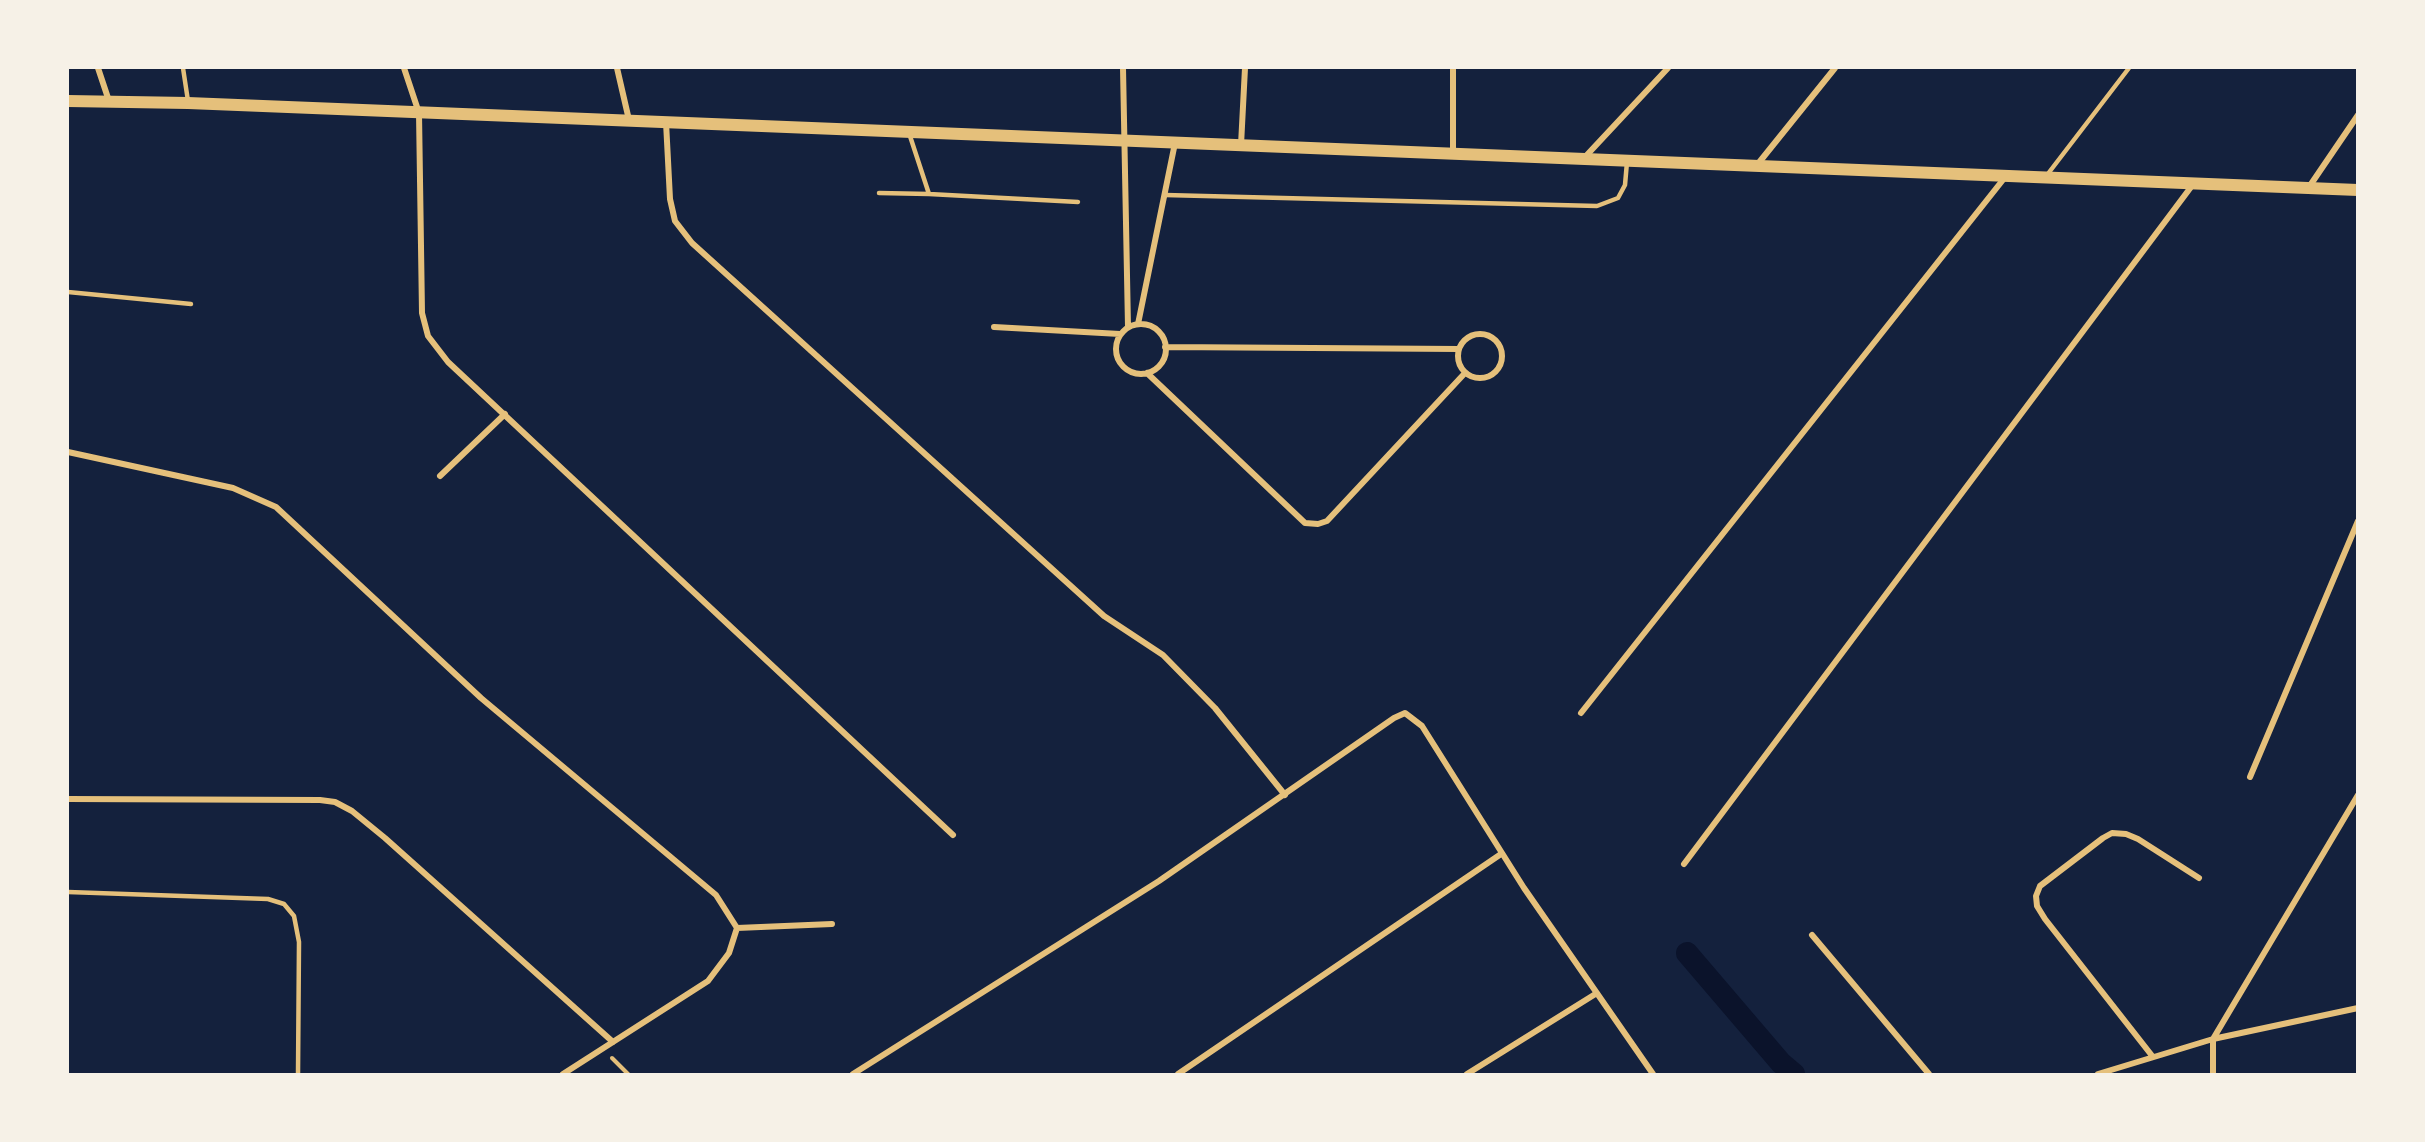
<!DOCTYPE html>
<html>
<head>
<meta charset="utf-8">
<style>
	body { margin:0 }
	#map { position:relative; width:2425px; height:1142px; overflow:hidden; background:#14213d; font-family:Karla,sans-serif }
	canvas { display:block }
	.frame { position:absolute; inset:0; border:69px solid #f6f1e7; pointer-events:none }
</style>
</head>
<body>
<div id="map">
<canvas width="2425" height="1142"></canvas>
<div class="frame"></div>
</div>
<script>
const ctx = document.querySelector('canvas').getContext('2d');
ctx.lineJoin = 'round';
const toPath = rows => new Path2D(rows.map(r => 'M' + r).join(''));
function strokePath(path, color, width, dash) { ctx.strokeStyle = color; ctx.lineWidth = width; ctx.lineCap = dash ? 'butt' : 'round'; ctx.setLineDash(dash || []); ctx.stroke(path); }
const canal = toPath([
	[1687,953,1781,1063,1794,1074]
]);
const path = toPath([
	[612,1058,628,1074]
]);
const service = toPath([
	[183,68,188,101],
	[909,133,929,194,1078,202],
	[2047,175,2129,68],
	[879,193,929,194],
	[1165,195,1597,206,1618,198,1625,185,1627,162],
	[68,292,191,304],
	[68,892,268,899,284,904,294,916,299,942,298,1074]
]);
const minor = toPath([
	[98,68,109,101],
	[404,68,419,113,422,313,428,336,448,362,953,835],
	[617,68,629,120],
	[1123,68,1128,327],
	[1453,68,1453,154],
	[666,122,670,199,675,221,692,243,1104,616,1163,655,1215,708,1285,795],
	[1241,145,1245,68],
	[1585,157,1668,68],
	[1757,165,1835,68],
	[2309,187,2358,115],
	[1138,324,1175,143],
	'1116 349a25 25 0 1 1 50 0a25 25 0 1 1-50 0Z',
	[994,327,1120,334],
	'1458 356a22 22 0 1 1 44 0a22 22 0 1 1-44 0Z',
	[1165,347,1459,349],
	[1147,373,1305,523,1318,524,1327,521,1465,373],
	[68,452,233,488,276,507,481,698,716,895,737,928],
	[440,476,505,414],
	[1581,713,2006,176],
	[2250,777,2358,521],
	[68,799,320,800,335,802,352,811,385,838,613,1042],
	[1684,864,2194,183],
	[737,928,832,924],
	[1812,935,1929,1074],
	[2213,1039,2358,795],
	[2213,1039,2213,1074],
	[2153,1057,2045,919,2037,906,2036,896,2040,886,2103,838,2112,833,2126,834,2138,839,2199,878],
	[563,1074,708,981,729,953,737,928],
	[853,1074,1159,881,1394,718,1405,713,1422,726,1524,888,1653,1074],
	[1178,1074,1501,854],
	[1467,1074,1597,993],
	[2098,1074,2213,1039,2358,1008]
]);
const secondary = toPath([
	[68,101,188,103,2358,190]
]);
strokePath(canal, '#0b132b', 22);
strokePath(path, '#e5c07b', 4);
strokePath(service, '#e5c07b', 4.5);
strokePath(minor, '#e5c07b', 6);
strokePath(secondary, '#e5c07b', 12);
</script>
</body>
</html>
